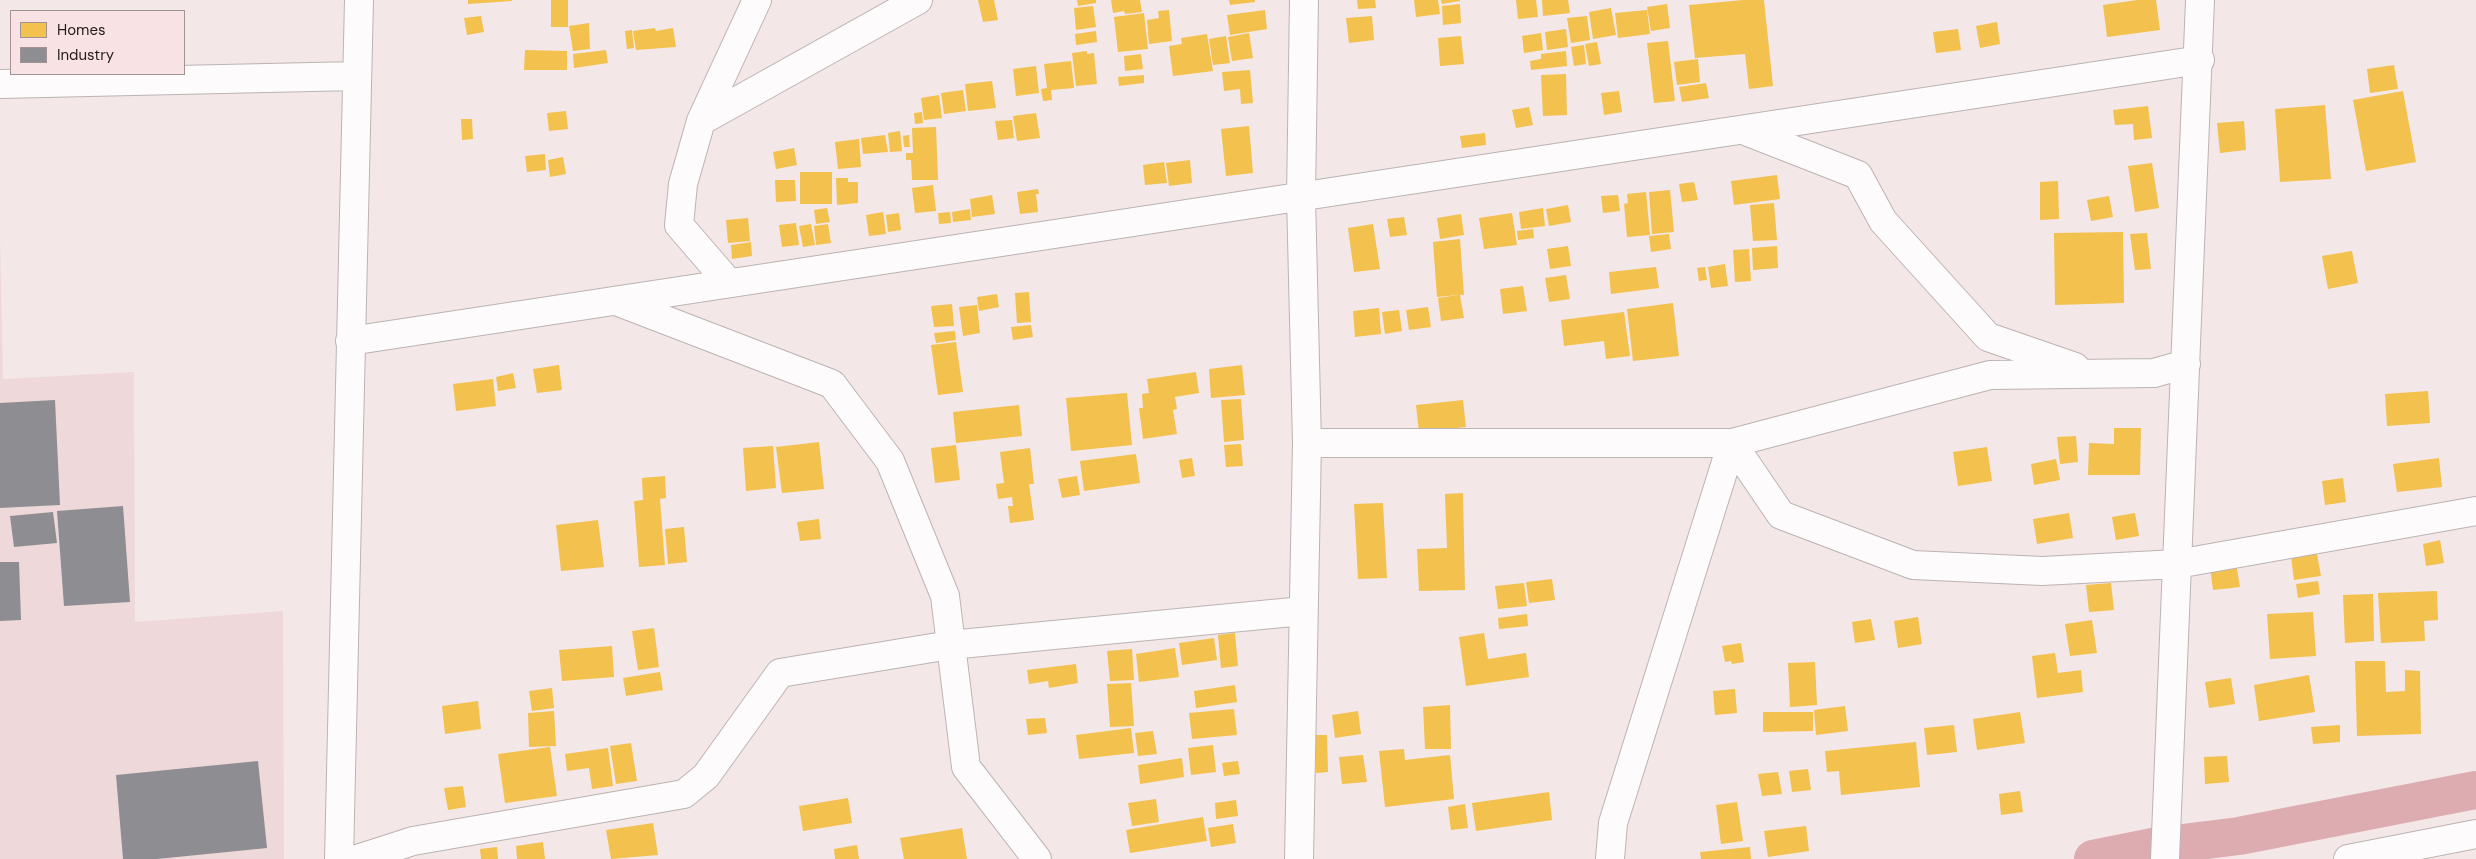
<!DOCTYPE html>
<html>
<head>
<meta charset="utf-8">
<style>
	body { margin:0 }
	#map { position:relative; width:2476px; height:859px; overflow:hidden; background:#f4e7e8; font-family:"DM Sans",sans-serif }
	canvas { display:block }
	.legend { position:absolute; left:10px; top:10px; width:175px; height:65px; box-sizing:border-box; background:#f9e2e3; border:1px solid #a39293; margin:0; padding:6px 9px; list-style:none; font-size:15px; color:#231b1c }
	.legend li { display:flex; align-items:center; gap:10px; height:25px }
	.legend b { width:25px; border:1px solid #a39293 }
</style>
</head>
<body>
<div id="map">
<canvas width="2476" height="859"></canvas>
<ul class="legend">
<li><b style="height:14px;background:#f2c14e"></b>Homes</li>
<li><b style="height:14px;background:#8d8d92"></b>Industry</li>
</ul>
</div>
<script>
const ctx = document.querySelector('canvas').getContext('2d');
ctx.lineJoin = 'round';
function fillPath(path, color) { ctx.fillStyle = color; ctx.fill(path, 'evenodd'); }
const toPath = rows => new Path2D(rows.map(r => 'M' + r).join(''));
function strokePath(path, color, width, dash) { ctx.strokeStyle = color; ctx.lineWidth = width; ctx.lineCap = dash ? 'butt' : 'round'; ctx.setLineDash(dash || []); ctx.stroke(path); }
const built = toPath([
	[0,236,3,379,134,372,135,622,283,611,284,859,0,859]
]);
const homes = toPath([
	[468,0,512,0,512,1,468,4],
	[551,0,568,0,568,27,551,27],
	[978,0,994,0,998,20,983,22],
	[1077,0,1096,0,1096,3,1078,6],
	[1111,0,1140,0,1142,12,1125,14,1124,11,1113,13],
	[1229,0,1255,0,1255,2,1230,5],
	[1357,0,1375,0,1376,8,1358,9],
	[1414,0,1438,0,1440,14,1416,17],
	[1441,0,1460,0,1460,1,1442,4],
	[1516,0,1536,0,1538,17,1518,19],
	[1542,0,1568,0,1570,13,1543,16],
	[1743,0,1764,0,1773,86,1749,89,1745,54,1695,58,1689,5],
	[2137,0,2156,0,2160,30,2107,37,2103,5],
	[1460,4,1461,23,1443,25,1442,6],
	[1667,4,1670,28,1651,31,1647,7],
	[1093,6,1096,27,1076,30,1074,8],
	[1611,8,1616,35,1593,39,1589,12],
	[1169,10,1172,41,1149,44,1147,20,1159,18,1158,11],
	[1265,10,1267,29,1230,35,1227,15],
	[1647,10,1650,34,1618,38,1615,13],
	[1144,13,1148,49,1118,52,1114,17],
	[481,16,484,32,467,35,464,18],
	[1372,16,1374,40,1349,43,1346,18],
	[1587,16,1590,40,1571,43,1567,18],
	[1997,22,2000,44,1980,48,1976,26],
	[589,23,590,49,573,51,569,26],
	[655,28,656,31,673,28,676,47,636,50,633,31],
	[1566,29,1568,47,1547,50,1545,32],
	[1958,29,1961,50,1936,53,1933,32],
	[632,30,634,48,627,49,625,31],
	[1096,31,1097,42,1076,45,1075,34],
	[1249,33,1253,58,1232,61,1228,37],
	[1541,33,1543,50,1524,53,1522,36],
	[1207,34,1213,71,1173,76,1169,46,1182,44,1181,38],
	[1226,36,1230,63,1213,65,1209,39],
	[1461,36,1464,64,1440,66,1438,38],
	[1668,41,1675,101,1654,103,1647,43],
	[1597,42,1601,64,1589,66,1585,44],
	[1584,45,1586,64,1574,66,1571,47],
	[525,50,567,51,567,70,524,70],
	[606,50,608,63,574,68,573,54],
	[1087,51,1087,54,1094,53,1097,84,1076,86,1072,53],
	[1566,51,1567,66,1531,70,1530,61,1541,59,1541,54],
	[1141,54,1143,69,1125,71,1124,56],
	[1698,59,1700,82,1677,85,1674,62],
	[1071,61,1074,88,1051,90,1052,100,1043,101,1041,89,1047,88,1044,64],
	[2394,65,2398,89,2370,93,2367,69],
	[1036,66,1039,93,1016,96,1013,69],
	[1250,70,1253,103,1241,104,1240,89,1224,91,1222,72],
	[1566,74,1567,115,1543,116,1541,75],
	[1144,75,1144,83,1119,86,1118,77],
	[992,81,996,108,968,111,965,84],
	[1706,83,1709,98,1682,102,1679,87],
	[963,90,966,111,944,114,941,93],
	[1619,91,1622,112,1604,115,1601,93],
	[2403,91,2416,162,2366,171,2353,100],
	[939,95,942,118,924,120,921,98],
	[2325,105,2331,179,2280,182,2275,109],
	[2148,106,2152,138,2134,140,2133,124,2115,125,2113,110],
	[1529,107,1533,125,1516,128,1512,110],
	[566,111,568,129,549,131,547,113],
	[922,112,923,123,915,124,914,113],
	[1036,113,1040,138,1017,141,1013,116],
	[461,119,472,119,473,139,462,140],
	[1012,120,1014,138,998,140,995,121],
	[2244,121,2246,150,2220,153,2217,123],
	[1249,126,1253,173,1226,176,1221,129],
	[936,127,938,180,912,180,911,160,906,160,906,153,913,153,912,128],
	[900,131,902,151,890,152,888,133],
	[1485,133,1486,145,1462,148,1460,136],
	[885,135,888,152,863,154,861,138],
	[909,135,910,147,904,147,903,136],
	[859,139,861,167,838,169,835,142],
	[794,148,797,165,776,169,773,152],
	[545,154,546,170,527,172,525,156],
	[563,157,566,174,550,177,548,160],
	[1190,160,1192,183,1169,186,1166,163],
	[1164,162,1167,183,1145,185,1143,165],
	[2152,163,2159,208,2135,212,2128,166],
	[800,172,832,172,832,204,800,204],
	[1777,175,1780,199,1734,205,1731,181],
	[836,178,848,178,848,182,858,182,858,203,837,205],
	[775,180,795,180,796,201,776,202],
	[2058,181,2059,219,2040,220,2040,182],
	[1694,182,1698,200,1682,202,1679,184],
	[933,185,936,211,915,213,912,188],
	[1038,189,1039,194,1036,194,1038,212,1020,214,1017,192],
	[1670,190,1674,232,1652,234,1649,192],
	[1646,192,1650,235,1627,237,1624,204,1628,203,1627,194],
	[992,195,995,214,972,217,970,199],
	[1618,195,1620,211,1603,213,1601,196],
	[2109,196,2113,217,2091,221,2087,200],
	[1774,203,1777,240,1753,241,1750,205],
	[1568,205,1571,222,1549,226,1546,209],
	[827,208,830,222,816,224,814,210],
	[1543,208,1545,226,1521,229,1519,212],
	[970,209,971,220,953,222,952,212],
	[883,212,886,234,869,236,866,215],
	[950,212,951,223,939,224,938,213],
	[899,213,901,230,888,232,886,215],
	[1512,213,1517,245,1484,249,1479,218],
	[1461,214,1464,235,1440,239,1437,218],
	[1404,217,1407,235,1390,237,1387,219],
	[748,218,750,241,728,243,726,220],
	[796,223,799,245,782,247,779,225],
	[811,224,815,245,803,247,799,226],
	[828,224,831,243,816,245,814,226],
	[1373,224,1380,269,1354,272,1348,228],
	[1533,229,1534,238,1518,240,1517,231],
	[2123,232,2124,303,2055,305,2054,233],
	[2147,233,2151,269,2135,270,2130,234],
	[1669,234,1671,249,1651,252,1649,236],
	[1460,239,1464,295,1460,295,1464,318,1441,321,1438,298,1458,295,1437,297,1433,242],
	[751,242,752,256,732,259,731,245],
	[1568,246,1571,266,1550,269,1547,249],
	[1777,246,1778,268,1753,270,1752,248],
	[1749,249,1751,281,1735,282,1733,250],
	[2352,251,2358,283,2328,289,2322,256],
	[1725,264,1728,286,1711,288,1708,267],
	[1656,267,1659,288,1611,294,1609,272],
	[1705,267,1707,280,1699,281,1697,268],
	[1566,275,1570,299,1549,302,1545,278],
	[1523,286,1527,311,1503,314,1500,289],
	[1029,292,1031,322,1017,323,1015,293],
	[997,294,999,307,979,311,977,297],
	[1673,303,1679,356,1633,361,1627,309],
	[952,304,954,326,934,327,931,306],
	[977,305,980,333,963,336,959,307],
	[1428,307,1431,327,1409,330,1406,310],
	[1379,308,1381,334,1355,337,1353,311],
	[1399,310,1402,331,1385,334,1382,312],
	[1624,312,1630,356,1606,359,1604,341,1564,346,1561,320],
	[1031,325,1033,337,1013,340,1011,327],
	[955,331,956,340,936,343,934,333],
	[956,342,963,392,938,395,931,345],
	[559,365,562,390,537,393,533,369],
	[1242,365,1245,395,1211,398,1209,369],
	[1196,372,1199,393,1175,397,1177,409,1173,410,1177,434,1143,439,1139,408,1143,408,1142,394,1149,393,1147,379],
	[513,373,516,388,498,391,496,377],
	[493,379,496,406,456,411,453,384],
	[2428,391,2430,423,2387,426,2385,394],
	[1127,393,1132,445,1071,451,1066,398],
	[1241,399,1244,440,1224,442,1221,400],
	[1463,400,1466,427,1419,432,1416,405],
	[1019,405,1022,436,956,443,953,412],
	[2114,428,2141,428,2140,475,2088,475,2089,443,2114,444],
	[2076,436,2078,462,2060,464,2057,437],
	[819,442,824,489,782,493,776,447],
	[1241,444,1243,466,1226,467,1224,445],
	[956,445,960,480,935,483,931,448],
	[773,446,776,488,746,491,743,448],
	[1987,447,1992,481,1958,486,1953,452],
	[1030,448,1034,484,1029,484,1034,520,1010,523,1008,506,1013,506,1012,497,998,499,996,484,1004,483,1000,452],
	[1136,454,1140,483,1084,491,1080,461],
	[1192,458,1195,476,1182,478,1179,460],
	[2439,458,2442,487,2397,492,2393,464],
	[2056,459,2060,480,2034,485,2031,464],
	[665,476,666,498,660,499,665,565,639,567,634,501,643,500,642,478],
	[1077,476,1080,495,1062,498,1058,479],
	[2343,478,2346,502,2325,505,2322,481],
	[1463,493,1465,590,1419,591,1417,549,1447,548,1445,494],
	[1383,503,1387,578,1358,579,1354,504],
	[2069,513,2073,538,2037,544,2033,519],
	[2135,513,2139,536,2116,540,2112,517],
	[819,519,821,539,800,541,797,522],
	[598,520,604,567,561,571,556,525],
	[684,527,687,562,668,564,665,529],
	[2440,540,2444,563,2426,566,2423,544],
	[2317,554,2321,576,2294,580,2291,557],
	[2236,563,2240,587,2213,590,2210,567],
	[1552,579,1555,600,1529,603,1526,582],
	[2318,581,2320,594,2298,598,2296,584],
	[1524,583,1527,606,1498,609,1495,586],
	[2111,583,2114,610,2089,612,2086,585],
	[2437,591,2438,620,2424,621,2425,641,2381,643,2378,593],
	[2373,594,2374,641,2345,643,2343,595],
	[2313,612,2316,656,2270,659,2267,614],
	[1527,614,1528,626,1499,629,1498,618],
	[1918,617,1922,644,1898,648,1894,621],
	[1871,619,1875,640,1855,643,1852,622],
	[2092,620,2097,653,2070,656,2065,624],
	[654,628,659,667,638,670,632,631],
	[1235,633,1238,666,1221,668,1218,635],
	[1484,633,1488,659,1526,653,1529,677,1466,686,1459,637],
	[1214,638,1217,660,1182,665,1179,643],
	[1741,643,1744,662,1732,664,1731,661,1725,662,1722,646],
	[612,646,614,677,562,681,559,650],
	[1175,648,1179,677,1139,682,1136,654],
	[1132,649,1134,680,1110,681,1107,651],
	[2055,653,2058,673,2081,670,2083,692,2037,698,2032,656],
	[2355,661,2385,661,2386,692,2405,691,2405,670,2420,671,2421,734,2357,736],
	[1815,662,1817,705,1790,707,1788,663],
	[1076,664,1078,683,1049,688,1048,681,1029,684,1027,670],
	[660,672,663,690,626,696,623,678],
	[2309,675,2315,712,2259,721,2254,685],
	[2231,678,2235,704,2209,708,2205,682],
	[1131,683,1134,726,1110,727,1107,684],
	[1235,685,1237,702,1196,708,1194,691],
	[552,688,554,708,532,711,529,691],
	[1735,689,1737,713,1715,715,1713,691],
	[478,701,481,729,445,734,442,706],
	[1450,705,1451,749,1425,749,1423,707],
	[1845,706,1848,731,1816,735,1814,710],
	[1234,709,1237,735,1192,739,1189,713],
	[554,711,556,746,529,747,528,713],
	[1358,711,1361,734,1335,738,1332,715],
	[1763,712,1813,712,1813,731,1763,732],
	[2020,712,2025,743,1977,750,1973,719],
	[1045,718,1047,733,1028,735,1026,719],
	[1954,725,1957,752,1927,755,1924,728],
	[2340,725,2340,742,2313,744,2311,727],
	[1131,728,1134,753,1079,759,1076,735],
	[1153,731,1157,754,1138,756,1135,733],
	[1316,735,1327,735,1328,772,1316,773],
	[1916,742,1920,787,1841,795,1839,771,1827,772,1825,751],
	[631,743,637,781,616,784,610,746],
	[1213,745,1216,772,1191,775,1188,748],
	[550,747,557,796,505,803,498,754],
	[608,748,613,786,592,789,589,768,567,771,565,754],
	[1404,749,1405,760,1450,755,1454,799,1385,807,1379,751],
	[1363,755,1367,782,1342,784,1339,757],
	[2227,756,2229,782,2205,784,2204,757],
	[1182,758,1184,777,1140,784,1138,765],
	[1238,761,1240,774,1224,776,1222,763],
	[1808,769,1811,790,1792,792,1789,771],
	[1778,772,1782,794,1762,796,1758,774],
	[463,786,466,807,448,810,444,788],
	[2020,791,2023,812,2001,815,1999,794],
	[1549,792,1552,820,1476,831,1472,803],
	[848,798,852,823,803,831,799,806],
	[1156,799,1159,822,1132,826,1128,803],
	[1236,800,1238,816,1216,819,1215,803],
	[1737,802,1743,841,1721,844,1716,805],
	[1465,804,1468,828,1451,830,1448,807],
	[1203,817,1207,841,1130,853,1126,830],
	[653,823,658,855,611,859,606,830],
	[1233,824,1236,843,1211,847,1208,828],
	[1806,826,1809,851,1768,857,1764,831],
	[962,828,967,859,904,859,900,838],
	[543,842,545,859,517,859,516,846],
	[857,845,859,859,835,859,834,849],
	[497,847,498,859,481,859,480,849],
	[1750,847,1751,859,1701,859,1700,852]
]);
const industry = toPath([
	[55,400,60,505,0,508,0,403],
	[123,506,130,602,64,606,57,511],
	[53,512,57,543,14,547,10,516],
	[0,562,19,562,21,620,0,621],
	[258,761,267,848,157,859,123,859,116,775]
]);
const canal = toPath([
	[2093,859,2158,846,2239,836,2476,790]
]);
const minor = toPath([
	[0,84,356,76],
	[701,121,757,0],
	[1743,130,1858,175,1883,221,1988,337,2075,367],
	[729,283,679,225,683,184,701,121,918,0],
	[616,301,832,384,890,461,945,596,966,767,1037,859],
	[350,341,2200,60],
	[1307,443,1732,443,1990,375,2154,373,2186,364],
	[1732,443,1781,515,1913,565,2042,571,2177,564,2476,511],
	[339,859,359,0],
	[357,859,413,841,684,794,706,776,780,673,950,645,1303,611],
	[1299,859,1307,443,1301,197,1304,0],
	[1610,859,1613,823,1732,443],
	[2165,859,2200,0],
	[2348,859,2476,834]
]);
fillPath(built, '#efd8da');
fillPath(homes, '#f2c14e');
fillPath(industry, '#8d8d92');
strokePath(canal, '#ddacb1', 38);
strokePath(minor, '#bcb3b3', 30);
strokePath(minor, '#fdfbfc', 28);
</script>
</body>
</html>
